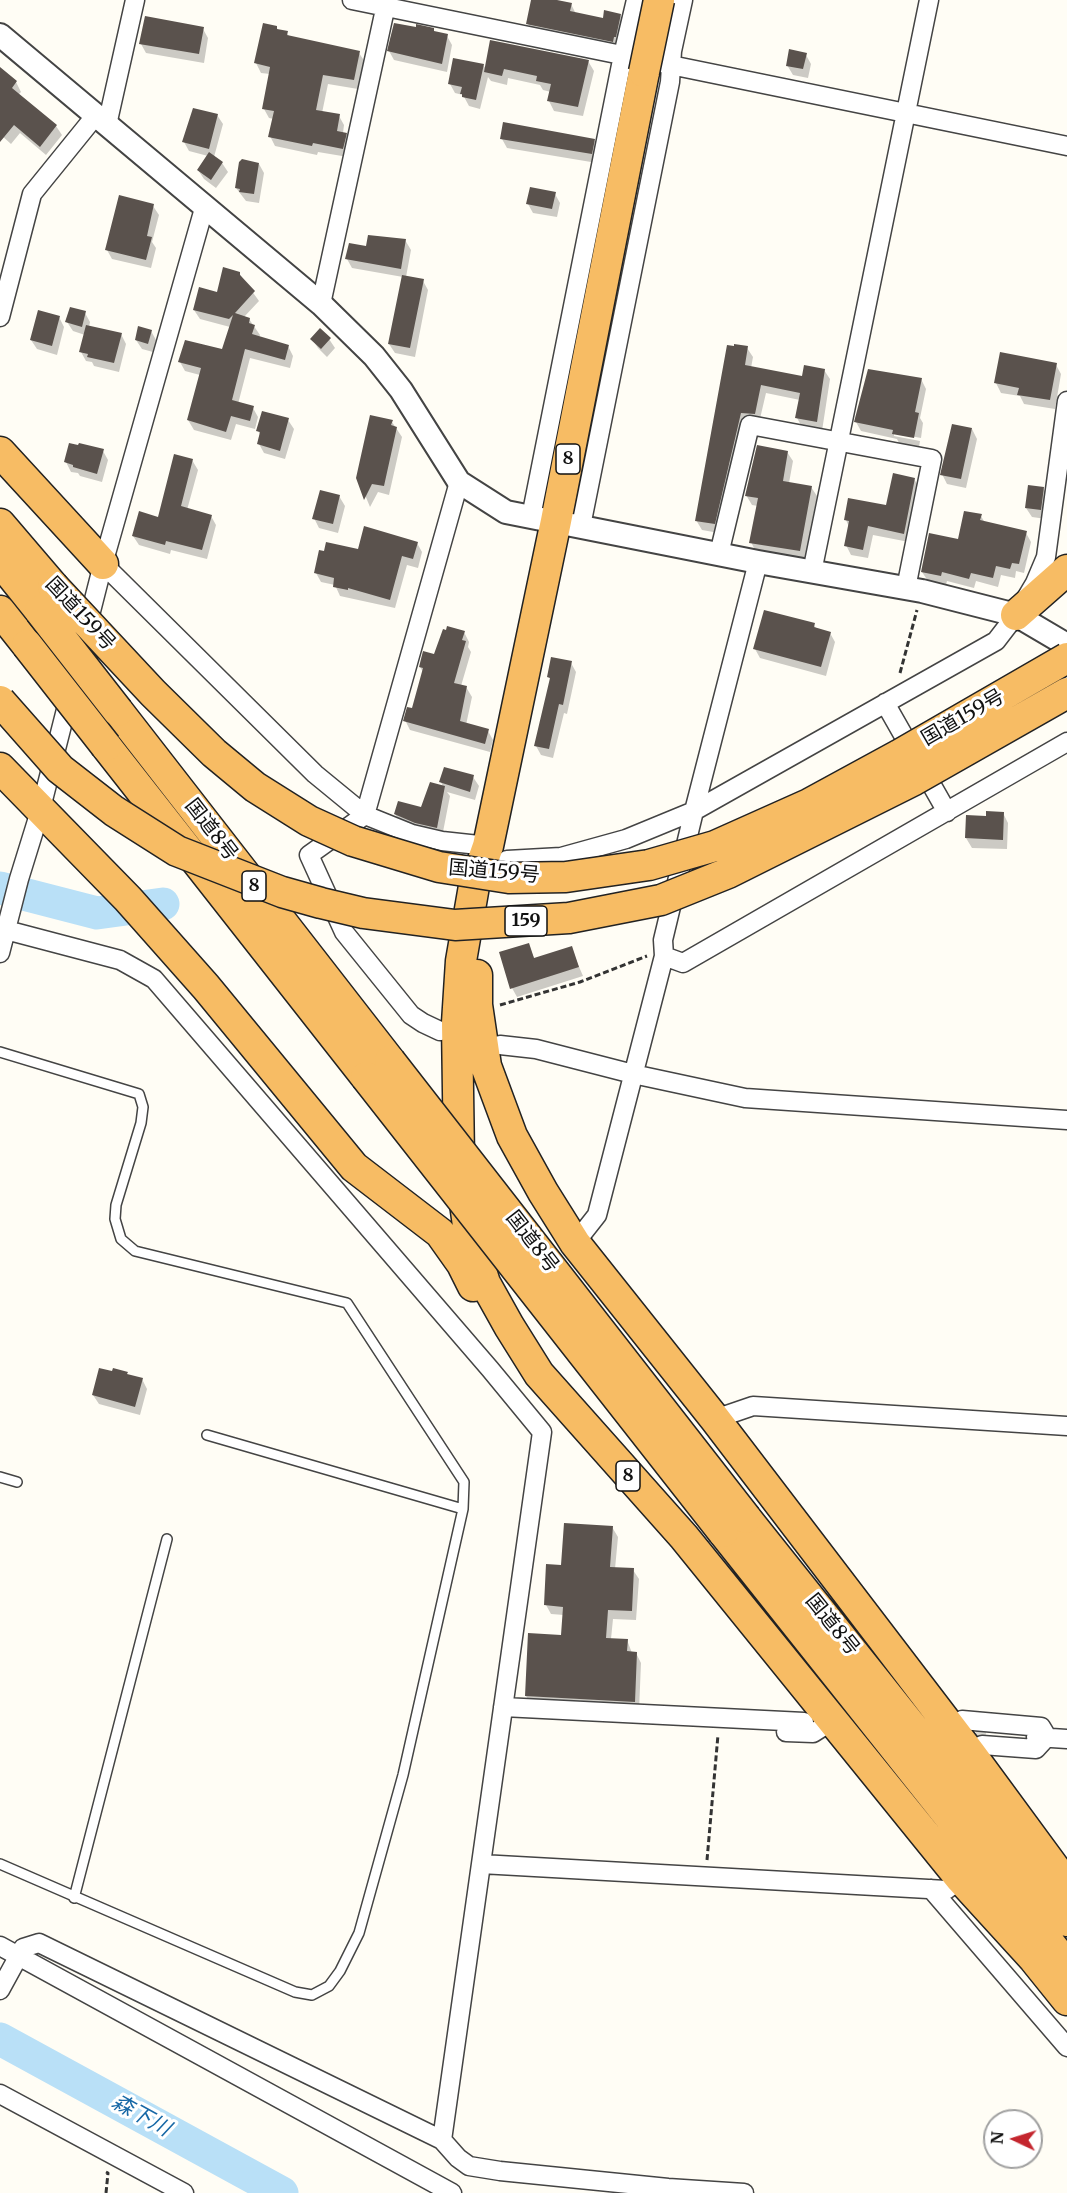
<!DOCTYPE html>
<html>
<head>
<meta charset="utf-8">
<style>
	body { margin:0 }
	#map { position:relative; width:1067px; height:2193px; overflow:hidden; background:#fffdf5; font-family:Merriweather,serif }
	canvas { display:block }
	.north { position:absolute; left:983px; top:2109px; width:60px; height:60px; box-sizing:border-box; background:#fff; border:2px solid #a0a0a0; border-radius:50%; rotate:274deg; font-size:16px; font-weight:700; line-height:24px; text-align:center; color:#111 }
	.north::after { content:''; display:block; margin:auto; width:21px; height:27px; background:#c4262e; clip-path:polygon(50% 0,100% 100%,50% 72%,0 100%) }
</style>
</head>
<body>
<div id="map">
<canvas width="1067" height="2193"></canvas>
<div class="north">N</div>
</div>
<script>
const ctx = document.querySelector('canvas').getContext('2d');
ctx.lineJoin = 'round';
function fillPath(path, color) { ctx.fillStyle = color; ctx.fill(path, 'evenodd'); }
const toPath = rows => new Path2D(rows.map(r => 'M' + r).join(''));
function strokePath(path, color, width, dash) { ctx.strokeStyle = color; ctx.lineWidth = width; ctx.lineCap = dash ? 'butt' : 'round'; ctx.setLineDash(dash || []); ctx.stroke(path); }
function label(font, color, halo, rows, align = 'center') {
  ctx.font = font + ' Merriweather,"Noto Sans JP",serif'; ctx.lineWidth = 6; ctx.setLineDash([]); ctx.textBaseline = 'middle'; ctx.strokeStyle = halo; ctx.fillStyle = color; for (const [text, x, y, turn = 0] of rows) {
    ctx.save(); ctx.translate(x, y); ctx.rotate((+turn || 0) * Math.PI / 180); ctx.textAlign = isNaN(turn) ? turn : align; if (halo) ctx.strokeText(text, 0, 0); ctx.fillText(text, 0, 0); ctx.restore();
  }
}
const shadow = toPath([
	[532,0,549,0,571,4,576,14,604,19,620,15,626,25,621,46,533,33,528,24],
	[276,27,279,31,287,33,290,38,359,53,365,62,358,89,328,84,322,113,339,116,344,125,343,133,346,134,351,143,348,157,318,152,317,155,275,146,270,136,274,119,269,118,264,109,270,74,261,73,256,63],
	[203,29,208,38,204,63,146,53,141,44],
	[435,33,447,36,452,45,447,72,394,60,389,51],
	[806,55,811,64,808,78,793,75,787,65],
	[588,61,594,71,583,116,554,111,549,101,551,92,543,90,540,85,508,78,507,85,491,81,488,77,480,109,469,106,463,95,455,93,450,84,483,65,486,69],
	[0,69,16,82,21,92,18,95,56,126,62,135,46,155,20,133,11,144,0,134],
	[217,115,223,124,214,157,222,163,228,172,216,188,204,179,198,170,208,156,189,151,184,142],
	[502,139,594,140,599,149,597,163,507,148],
	[259,164,264,173,259,203,246,201,236,188],
	[555,194,560,203,557,217,533,213,528,204],
	[153,206,159,215,152,242,156,248,151,268,112,259,107,250],
	[405,240,411,250,406,277,423,281,428,290,415,357,395,353,389,344,403,277,352,268,347,259,367,248],
	[239,273,259,301,244,317,249,319,260,335,259,338,288,346,293,356,290,368,250,358,238,404,253,408,258,417,255,429,236,424,231,440,194,430,188,420,200,375,185,371,180,362,223,351,230,327,200,319,194,310,218,293],
	[85,313,90,322,89,327,121,334,126,344,119,372,94,366,92,362,86,361,81,352,85,335,73,331,67,322],
	[59,317,64,327,57,355,37,349,31,340],
	[151,331,156,340,153,352,142,349,136,340],
	[312,339,329,339,335,348,327,357,318,348],
	[747,348,753,357,751,368,803,378,824,370,830,379,822,431,802,427,797,418,800,400,766,393,759,423,719,533,702,530,696,520],
	[1056,365,1061,374,1055,409,1024,404,1020,396,1001,393,996,383],
	[921,379,926,389,920,418,923,423,921,438,894,433,894,436,920,441,919,447,899,443,897,439,861,431,856,422],
	[288,420,294,429,285,459,264,453,259,444,261,436,258,431],
	[392,422,402,437,389,495,378,492,370,507,358,478],
	[972,429,977,439,966,488,947,484,942,474],
	[103,451,108,460,102,482,80,476,78,473,71,472,66,462],
	[787,452,793,461,789,483,811,487,817,496,805,560,756,552,751,542,758,506,752,505,746,495],
	[192,460,198,470,187,510,211,516,216,525,207,559,171,550,170,554,139,545,133,536,159,518],
	[914,479,920,489,909,542,873,535,868,558,851,555,846,545,849,527,846,520,887,507],
	[1043,488,1049,498,1046,519,1032,517,1026,508],
	[339,496,345,506,338,533,319,528,314,518],
	[981,516,985,523,1026,533,1031,542,1024,573,1016,571,1015,578,1001,575,998,587,976,581,974,588,947,581,946,585,928,581,922,572,960,541],
	[417,543,422,552,418,568,407,565,395,608,340,596,335,585,321,582,316,573,359,551],
	[814,625,817,630,830,633,835,642,826,676,760,658,755,649],
	[464,632,469,642,468,647,471,652,461,686,466,687,472,697,466,725,488,731,493,740,490,752,410,730,405,720,413,710,423,672,420,667],
	[571,663,576,672,567,714,564,713,553,758,541,755,536,746,551,681,549,677],
	[473,777,479,786,475,800,447,792,450,796,442,837,401,824,395,814,422,809,443,787,441,782],
	[1003,813,1008,823,1007,849,972,848,966,838,968,816,987,817],
	[528,945,535,960,571,948,583,976,517,997,512,988],
	[142,1379,147,1389,140,1415,99,1404,93,1395],
	[612,1527,618,1537,615,1569,633,1570,639,1579,636,1620,613,1619,611,1639,627,1640,632,1653,636,1653,641,1663,639,1711,532,1706,526,1696,530,1635,562,1637,564,1615,551,1614,546,1605,562,1566]
]);
const river = toPath([
	[0,888,97,913,163,904],
	[0,2039,282,2193]
]);
const building = toPath([
	[531,0,557,0,572,3,570,11,603,18,604,10,621,14,616,37,614,37,613,42,526,24],
	[145,16,204,27,199,54,139,44],
	[263,23,277,26,277,29,288,31,287,35,360,51,354,80,323,75,316,110,340,114,337,131,347,133,343,149,313,143,312,146,268,137,274,111,262,109,270,67,254,63],
	[394,23,416,27,416,24,434,28,434,31,448,34,442,64,387,51],
	[490,40,589,60,578,107,547,101,551,84,536,81,537,76,504,69,502,76,484,72],
	[789,49,807,53,803,69,786,66],
	[453,58,484,64,476,100,462,97,462,94,460,94,462,87,448,84],
	[0,67,17,81,12,88,57,125,40,147,14,125,0,142],
	[193,108,218,114,209,149,182,142],
	[503,122,595,139,592,154,500,139],
	[209,152,223,162,211,180,197,170],
	[242,159,259,163,254,194,239,192,240,189,235,188,239,162],
	[530,187,556,192,552,209,526,204],
	[119,195,154,204,147,236,152,237,146,260,105,250],
	[368,235,406,239,401,269,345,259,349,243,366,246],
	[223,267,240,272,240,275,255,291,235,313,250,318,249,323,255,325,252,334,289,345,285,360,245,349,232,400,254,406,250,421,231,416,226,432,187,420,201,368,178,362,185,340,222,349,233,315,229,319,193,310,199,287,217,292],
	[402,275,424,279,410,348,388,344],
	[70,307,86,311,82,327,65,322],
	[38,310,60,316,52,346,30,340],
	[86,325,122,333,114,363,87,357,88,354,79,352],
	[138,326,152,330,148,344,135,340],
	[320,328,331,338,321,349,310,339],
	[734,344,748,346,745,365,802,376,804,365,825,369,817,422,795,418,800,393,761,385,755,414,741,413,715,524,695,521,727,345,734,346],
	[1000,352,1057,363,1050,400,1017,395,1019,388,994,383],
	[868,369,922,378,915,412,919,413,914,438,892,434,893,430,854,422],
	[262,411,289,418,280,451,257,444,260,432,256,431],
	[370,415,393,420,391,425,397,427,384,486,372,484,364,500,356,478],
	[952,424,972,428,961,479,940,475],
	[69,443,78,445,79,443,104,449,97,474,73,467,73,465,64,462],
	[757,445,788,451,783,481,812,486,800,551,749,543,758,498,745,496],
	[174,454,193,459,181,506,212,515,202,550,166,541,165,545,132,536,139,511,158,517],
	[893,473,915,478,904,534,868,526,863,550,844,546,849,521,844,520,848,498,886,505],
	[1028,485,1044,487,1041,510,1025,508],
	[320,490,340,495,333,524,312,519],
	[964,511,982,514,980,520,1027,531,1019,564,1012,563,1010,569,996,566,993,578,971,573,969,579,942,572,941,576,921,572,929,533,958,539],
	[364,526,418,542,413,559,402,556,390,600,348,588,348,590,333,587,334,578,314,573,319,550,324,551,326,542,358,549],
	[764,610,815,623,814,627,831,632,821,667,753,649],
	[447,626,465,631,462,640,466,641,454,683,467,686,460,721,489,729,485,744,403,721,407,707,412,708,423,668,419,667,423,651,434,654,443,629,446,630],
	[551,657,572,661,563,705,559,704,549,749,534,746,550,678,547,677],
	[444,767,474,775,470,792,439,782],
	[430,782,445,786,437,828,415,823,394,814,398,801,421,807],
	[986,811,1004,812,1003,840,965,838,966,815,986,816],
	[529,943,534,958,572,946,579,967,510,989,499,952],
	[99,1368,112,1371,113,1368,128,1372,127,1374,143,1378,135,1407,92,1395],
	[564,1523,613,1526,610,1567,634,1568,632,1611,608,1610,606,1638,628,1639,627,1651,637,1652,635,1702,525,1696,528,1633,561,1635,563,1607,544,1605,546,1564,561,1565]
]);
const minorTunnel = toPath([
	[949,1731,986,1733]
]);
const path = toPath([
	[900,673,917,610],
	[500,1005,580,982,647,956],
	[707,1860,718,1735],
	[106,2193,108,2173,106,2172]
]);
const service = toPath([
	[0,1052,139,1094,143,1107,141,1123,116,1205,115,1219,121,1239,135,1251,347,1303,464,1482,463,1509,403,1775,359,1933,340,1971,329,1986,312,1995,295,1992,0,1864],
	[207,1435,463,1509],
	[0,1477,17,1482],
	[74,1898,167,1539]
]);
const minor = toPath([
	[352,0,1067,146],
	[107,125,135,0],
	[321,304,387,0],
	[0,317,32,194,96,115],
	[531,517,623,55,636,0],
	[581,526,670,82,672,51,683,0],
	[719,554,750,425,932,459,906,588],
	[103,564,315,774,365,815,412,834,442,841,488,846],
	[812,572,929,0],
	[885,703,947,812],
	[507,860,561,857,626,839,694,811,996,641,1016,615,1035,583,1046,557,1067,401],
	[6,930,120,960,154,979,490,1369,542,1432,442,2140],
	[0,953,19,879,41,808,103,564,205,205],
	[664,956,683,963,1067,742],
	[440,1031,423,1023,411,1015,344,932,309,855,365,815,459,482],
	[500,1045,536,1049,633,1074,745,1098,1067,1120],
	[575,1243,597,1215,664,956,663,940,694,811,758,562],
	[715,1419,753,1406,1067,1426],
	[503,1707,804,1722],
	[951,1727,962,1720,1041,1727,1047,1737,1036,1749,982,1745,970,1753],
	[786,1732,813,1733,832,1721],
	[1036,1737,1067,1739],
	[481,1864,946,1890,961,1879],
	[931,1889,1067,2047],
	[0,1946,452,2193],
	[0,1990,23,1948,39,1943,442,2140,458,2158,469,2166,500,2171,668,2188,744,2193],
	[0,2094,184,2193]
]);
const tertiary = toPath([
	[0,35,321,304,374,356,401,390,459,482,506,512,758,562,922,591,1016,615,1067,645]
]);
const trunk = toPath([
	[644,72,556,521,488,846,474,886,461,961,457,1023,459,1159,469,1233,485,1283,509,1326,539,1374,684,1537,961,1879,1034,1959,1067,2000],
	[0,452,103,564],
	[0,524,53,586],
	[0,561,40,611],
	[0,611,27,645],
	[1016,615,1067,570],
	[118,711,390,1061],
	[106,746,366,1077],
	[0,768,128,899,206,987,354,1167,440,1233,462,1264,473,1286],
	[477,975,477,1005,486,1066,512,1136,543,1192,575,1243,715,1419,970,1753,1067,1885],
	[746,1518,1067,1921],
	[723,1532,1067,1965]
]);
const trunkBridge = toPath([
	[644,72,659,0],
	[53,586,153,693,214,753,255,787,309,821,353,841,439,867,509,878,566,877,649,865,715,846,809,804,899,755,1067,658],
	[40,611,118,711],
	[27,645,106,746],
	[0,701,60,769,114,811,177,851,282,892,321,903,363,913,455,925,569,918,661,900,728,873,914,780,1067,693],
	[390,1061,746,1518],
	[366,1077,723,1532]
]);
const shields = [
	[568,459,24],
	[254,886,24],
	[526,921,42],
	[628,1476,24]
];
const shieldNames = [
	["8",568,459],
	["8",254,886],
	["159",526,921],
	["8",628,1476]
];
const streetNames = [
	["国道159号",80,614,47],
	["国道159号",963,718,-30],
	["国道8号",211,830,52],
	["国道159号",494,872,5],
	["国道8号",532,1242,52],
	["国道8号",832,1625,51]
];
const waterNames = [
	["森下川",141,2116,29]
];
fillPath(shadow, '#0003');
strokePath(river, '#b9e0f7', 33);
fillPath(building, '#5a524d');
strokePath(minorTunnel, '#dbdad3', 18, [18, 9]);
strokePath(service, '#444', 12);
strokePath(minor, '#444', 21);
strokePath(tertiary, '#444', 26);
strokePath(trunk, '#222', 33);
strokePath(path, '#333', 3, [6, 3]);
strokePath(service, '#fff', 9);
strokePath(minor, '#fff', 18);
strokePath(tertiary, '#fff', 22);
strokePath(trunk, '#f7bc64', 30);
strokePath(trunkBridge, '#222', 33, []);
strokePath(trunkBridge, '#f7bc64', 30);
for (const [x, y, w] of shields) { const box = new Path2D(); box.roundRect(x - w / 2, y - 15, w, 30, 4.5); ctx.fillStyle = '#fff'; ctx.fill(box); strokePath(box, '#111', 1.5); }
label('bold 18px', '#111', null, shieldNames);
label('20px', '#111', '#fff', streetNames);
label('italic 21px', '#1768a6', '#fff', waterNames);
</script>
</body>
</html>
